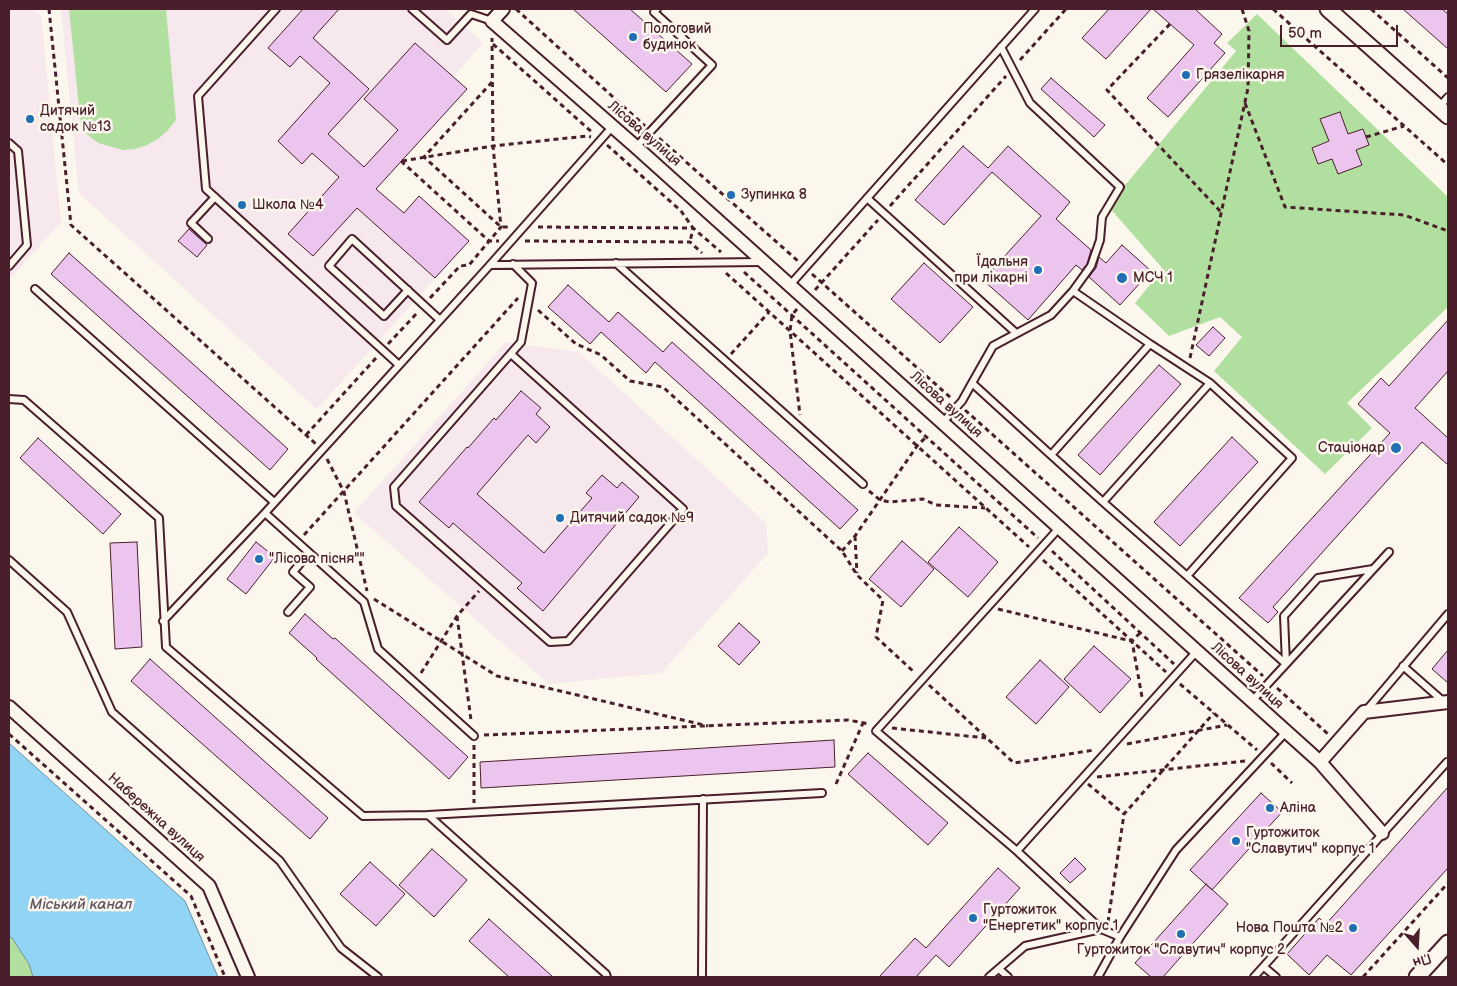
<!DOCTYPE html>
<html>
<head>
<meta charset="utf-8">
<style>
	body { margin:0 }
	#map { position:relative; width:1457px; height:986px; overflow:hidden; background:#fbf7ec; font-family:"Balsamiq Sans",sans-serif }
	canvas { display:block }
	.frame { position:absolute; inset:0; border:10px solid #4a1f2b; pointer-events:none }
	.north { position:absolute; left:1392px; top:921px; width:50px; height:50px; -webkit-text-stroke:4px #fbf7ec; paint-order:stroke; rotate:161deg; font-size:14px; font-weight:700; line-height:20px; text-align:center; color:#4a1f2b }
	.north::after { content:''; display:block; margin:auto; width:18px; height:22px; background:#4a1f2b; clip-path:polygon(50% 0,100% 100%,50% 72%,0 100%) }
	.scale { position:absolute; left:1280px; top:25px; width:118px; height:22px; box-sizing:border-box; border:2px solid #4a1f2b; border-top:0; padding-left:6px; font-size:15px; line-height:18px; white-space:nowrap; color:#4a1f2b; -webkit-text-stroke:4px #fbf7ec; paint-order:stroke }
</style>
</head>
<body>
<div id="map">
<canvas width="1457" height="986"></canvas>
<div class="frame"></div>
<div class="north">Пн</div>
<div class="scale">50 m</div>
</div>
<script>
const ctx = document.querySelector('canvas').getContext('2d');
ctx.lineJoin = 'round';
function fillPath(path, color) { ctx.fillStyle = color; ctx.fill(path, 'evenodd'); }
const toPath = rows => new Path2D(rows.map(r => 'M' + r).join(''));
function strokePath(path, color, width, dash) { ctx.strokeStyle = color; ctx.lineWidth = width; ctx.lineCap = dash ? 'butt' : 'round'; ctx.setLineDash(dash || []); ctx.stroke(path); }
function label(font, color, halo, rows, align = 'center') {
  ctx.font = font + ' "Balsamiq Sans",sans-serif'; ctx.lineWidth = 5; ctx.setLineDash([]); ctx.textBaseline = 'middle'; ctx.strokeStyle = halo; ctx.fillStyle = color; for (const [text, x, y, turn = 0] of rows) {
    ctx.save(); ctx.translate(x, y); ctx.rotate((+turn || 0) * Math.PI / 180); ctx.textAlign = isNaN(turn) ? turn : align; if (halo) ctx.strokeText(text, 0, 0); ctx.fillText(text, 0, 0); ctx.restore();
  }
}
const built = toPath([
	[9,9,33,9,41,16,61,222,9,280],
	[61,9,445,9,483,43,453,77,401,161,377,189,403,213,419,196,469,241,317,409,79,193],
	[506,342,579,352,766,523,768,553,661,673,549,684,354,513]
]);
const green = toPath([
	[69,9,166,9,176,120,167,131,159,138,147,145,135,149,123,150,98,143,88,135,81,126],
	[1257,14,1448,197,1448,307,1347,403,1372,428,1325,474,1214,371,1242,337,1220,317,1169,336,1135,303,1163,269,1108,206,1236,51,1227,43],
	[9,937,12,938,29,964,33,977,9,977]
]);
const water = toPath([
	[9,743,185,901,218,977,33,977,29,964,12,938,9,937,9,743]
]);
const building = toPath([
	[303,9,339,9,313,38,369,89,328,134,364,167,398,130,364,99,415,43,467,89,376,189,404,213,419,196,469,241,435,278,357,208,313,256,288,234,339,177,312,153,302,164,278,141,330,83,300,56,290,67,268,48,303,9],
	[573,9,630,9,692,64,666,92,573,9],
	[1109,9,1151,9,1106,59,1082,38,1109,9],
	[1153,9,1195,9,1222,34,1214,43,1225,53,1168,117,1147,98,1194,45,1153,9],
	[1403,9,1442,9,1448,14,1448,49,1403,9],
	[1051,78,1105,125,1094,137,1041,89,1051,78],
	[1340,112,1348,134,1363,129,1369,145,1356,150,1362,165,1338,174,1332,159,1318,164,1312,148,1329,141,1320,119,1340,112],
	[963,146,988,168,1008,146,1070,202,1056,219,1091,250,1087,264,1082,270,1076,265,1028,320,983,280,1041,216,992,172,944,225,915,200,963,146],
	[189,229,207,245,197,257,178,241,189,229],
	[1122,245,1151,271,1120,305,1089,277,1096,268,1099,257,1106,263,1122,245],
	[69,253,288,449,270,470,51,274,69,253],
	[924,263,973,307,940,343,891,299,924,263],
	[568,285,609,322,618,312,663,352,672,342,858,510,840,529,655,362,646,373,601,332,590,344,548,307,568,285],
	[1448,320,1448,371,1415,408,1448,438,1448,465,1422,442,1273,607,1278,612,1268,623,1239,598,1390,433,1358,404,1381,378,1389,386,1448,320],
	[1213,327,1225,338,1209,356,1196,345,1213,327],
	[1159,365,1181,384,1100,475,1078,455,1159,365],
	[521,391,541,408,536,414,550,427,536,443,528,435,477,494,544,553,592,498,586,493,602,475,617,488,622,482,639,497,543,611,517,588,522,583,453,523,449,528,419,502,467,447,468,448,494,418,496,420,521,391],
	[1232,437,1258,462,1180,546,1154,522,1232,437],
	[38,438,121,514,103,534,20,458,38,438],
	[959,527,998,562,968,597,928,562,959,527],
	[902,541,934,569,901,607,869,579,902,541],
	[137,542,142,647,115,649,110,543,137,542],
	[256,542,275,557,246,594,227,579,256,542],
	[305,614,333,639,335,638,468,757,449,779,316,659,317,658,289,633,305,614],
	[739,623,760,642,739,665,718,646,739,623],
	[1094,646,1131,679,1100,713,1064,679,1094,646],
	[1448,650,1448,683,1432,669,1448,650],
	[150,659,328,818,310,839,131,681,150,659],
	[1040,660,1069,687,1036,724,1006,697,1040,660],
	[834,740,835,767,481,788,480,762,834,740],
	[868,753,948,823,928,845,848,774,868,753],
	[1448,787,1448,868,1351,975,1327,955,1309,975,1287,954,1319,918,1326,924,1448,787],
	[1261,793,1282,812,1212,890,1190,870,1261,793],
	[432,849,467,880,434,917,399,885,432,849],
	[1075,858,1086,869,1070,883,1060,873,1075,858],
	[370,862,405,894,376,926,340,894,370,862],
	[998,868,1020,888,949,967,936,955,916,977,879,977,915,938,926,948,998,868],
	[1206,884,1228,904,1163,977,1151,977,1135,963,1206,884],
	[489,919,553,977,509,977,469,941,489,919]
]);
const path = toPath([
	[49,9,71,225,316,444],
	[516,9,645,126],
	[1273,9,1448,165],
	[1371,9,1448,78],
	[1170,24,1107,90,1221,212],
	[493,44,593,133],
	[1020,60,1066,9],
	[492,82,424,157,501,227,510,227],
	[1245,103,1285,207,1404,215,1448,231],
	[1366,137,1404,126],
	[659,138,798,261],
	[607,145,681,211,693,228,690,242],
	[401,161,489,241,499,241],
	[402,161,493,146,587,136,591,137],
	[890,206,1006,76],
	[538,227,693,228,721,252],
	[525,241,690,242,702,253],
	[744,272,1038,538],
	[726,273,1029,547],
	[812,274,951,398],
	[815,290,878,220],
	[430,298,460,266,469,265,501,227,493,146,492,38],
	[797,309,792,315,790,331,800,415],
	[538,310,576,344,601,355,630,381,663,387,842,551,857,575,883,600,876,637,915,673],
	[388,344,418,312],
	[731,354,769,312],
	[1190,358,1248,88,1249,31,1242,9],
	[965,410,1263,676],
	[306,435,376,358],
	[327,459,344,492,367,591],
	[869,491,880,500,890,502,923,499,936,505,985,508],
	[304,535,518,298],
	[855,536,857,573],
	[842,551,855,536,917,446,926,437],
	[1052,551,1174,664],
	[1043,560,1166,672],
	[374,599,497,676,708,726],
	[998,609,1131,641],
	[457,616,471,720],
	[1140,633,1132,641,1142,697],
	[421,673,457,616,479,591],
	[1180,684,1257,750],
	[929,685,1014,763,1094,750],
	[1277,688,1328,734],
	[892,728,986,738],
	[9,734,191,896,225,977],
	[484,735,848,720,869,724],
	[1127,744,1227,725],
	[474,745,474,803],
	[1271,763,1292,783],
	[1097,777,1245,761],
	[836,784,863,723],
	[1088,784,1124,814],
	[1108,922,1124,814,1214,713],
	[1363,977,1448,883]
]);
const service = toPath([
	[276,9,198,96,206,189,399,365],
	[412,9,447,40,471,14,492,21],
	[1001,47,1030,103,1120,187,1102,217,1100,240,1091,266,1073,291],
	[1439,107,1448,97],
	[9,143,18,151,27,245,9,266],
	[636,147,712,65,654,12,657,9],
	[867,198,1016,333],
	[208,239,191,223,215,197],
	[616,263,863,484],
	[490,265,761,262],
	[790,285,1035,9],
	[35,289,274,502],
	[408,290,384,316,329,266,352,239,440,320],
	[511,354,683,509,568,641,550,642,396,506,394,487,521,342,532,283,513,264],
	[972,383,993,346,1051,315,1073,291,1150,344],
	[9,399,24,400,159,518,166,647,363,816,428,815,606,974,607,977],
	[943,422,962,401,972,383,1051,455],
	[1103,502,1051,455,1150,344,1210,383],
	[265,513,364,602,378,649,474,736],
	[1060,527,876,731,1017,851,1197,651],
	[9,560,67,612,112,712,280,861,341,948,378,977],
	[1187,576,1292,458,1210,383,1103,502,1187,576,1286,664,1284,616,1318,578,1373,569],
	[288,612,310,587,293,572,309,553],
	[163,621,265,513,490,265,613,126],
	[1403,666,1444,702],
	[1252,701,1389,552],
	[1365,712,1448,614],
	[428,815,822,793],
	[1017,851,1101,929,1120,937,1176,850,1286,732],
	[1264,967,1276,977],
	[999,969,1008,977],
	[702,977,703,799],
	[989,977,1025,946,1101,929],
	[1098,977,1120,937],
	[1254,977,1447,762]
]);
const minor = toPath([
	[503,9,492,21,636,147,1320,762,1382,833],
	[9,707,209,886,248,977],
	[1320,762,1364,712,1448,702]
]);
const tertiary = toPath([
	[1328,9,1448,116],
	[1417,977,1448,943]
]);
const markers = [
	[633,37,5,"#1f6fb2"],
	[1186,75,5,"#1f6fb2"],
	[30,119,5,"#1f6fb2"],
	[731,195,5,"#1f6fb2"],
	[242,205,5,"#1f6fb2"],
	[1038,270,5,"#1f6fb2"],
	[1122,278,6,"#1f6fb2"],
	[1396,448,6,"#1f6fb2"],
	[560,518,5,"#1f6fb2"],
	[259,559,5,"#1f6fb2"],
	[1270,808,5,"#1f6fb2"],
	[1236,841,5,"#1f6fb2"],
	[973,918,5,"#1f6fb2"],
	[1353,928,5,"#1f6fb2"],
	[1181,934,5,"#1f6fb2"]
];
const poiNames = [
	["Пологовий",643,29],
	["будинок",643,45],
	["Грязелікарня",1196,75],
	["Дитячий",40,111],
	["садок №13",40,127],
	["Зупинка 8",741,195],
	["Школа №4",252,205],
	["Їдальня",1028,262,"right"],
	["при лікарні",1028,278,"right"],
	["МСЧ 1",1133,278],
	["Стаціонар",1385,448,"right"],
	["Дитячий садок №9",570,518],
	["\"Лісова пісня\"\"",269,559],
	["Аліна",1280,808],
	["Гуртожиток",1246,833],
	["\"Славутич\" корпус 1",1246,849],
	["Гуртожиток",983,910],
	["\"Енергетик\" корпус 1",983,926],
	["Нова Пошта №2",1343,928,"right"],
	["Гуртожиток \"Славутич\" корпус 2",1181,950,"center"]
];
const streetNames = [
	["Лісова вулиця",644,134,41],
	["Лісова вулиця",946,405,42],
	["Лісова вулиця",1247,676,42],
	["Набережна вулиця",156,818,42]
];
const waterNames = [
	["Міський канал",81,905]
];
fillPath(built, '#f6e8ed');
fillPath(green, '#b0df9f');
fillPath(water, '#92d4f3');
strokePath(water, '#758ca3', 1);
fillPath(building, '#ecc5ee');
strokePath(building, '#4a1f2b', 1);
strokePath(service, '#4a1f2b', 10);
strokePath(minor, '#4a1f2b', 16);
strokePath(tertiary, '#4a1f2b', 19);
strokePath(path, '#4a1f2b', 3, [5, 4]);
strokePath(service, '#fbf7ec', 6);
strokePath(minor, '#fbf7ec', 12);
strokePath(tertiary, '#fbf7ec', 15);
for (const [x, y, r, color] of markers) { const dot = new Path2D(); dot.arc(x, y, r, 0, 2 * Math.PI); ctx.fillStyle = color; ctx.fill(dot); strokePath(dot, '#fbf7ec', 2); }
label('14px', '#4a1f2b', '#fbf7ec', poiNames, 'left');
label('14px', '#4a1f2b', '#fbf7ec', streetNames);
label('italic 15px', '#605567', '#fbf7ec', waterNames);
</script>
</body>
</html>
